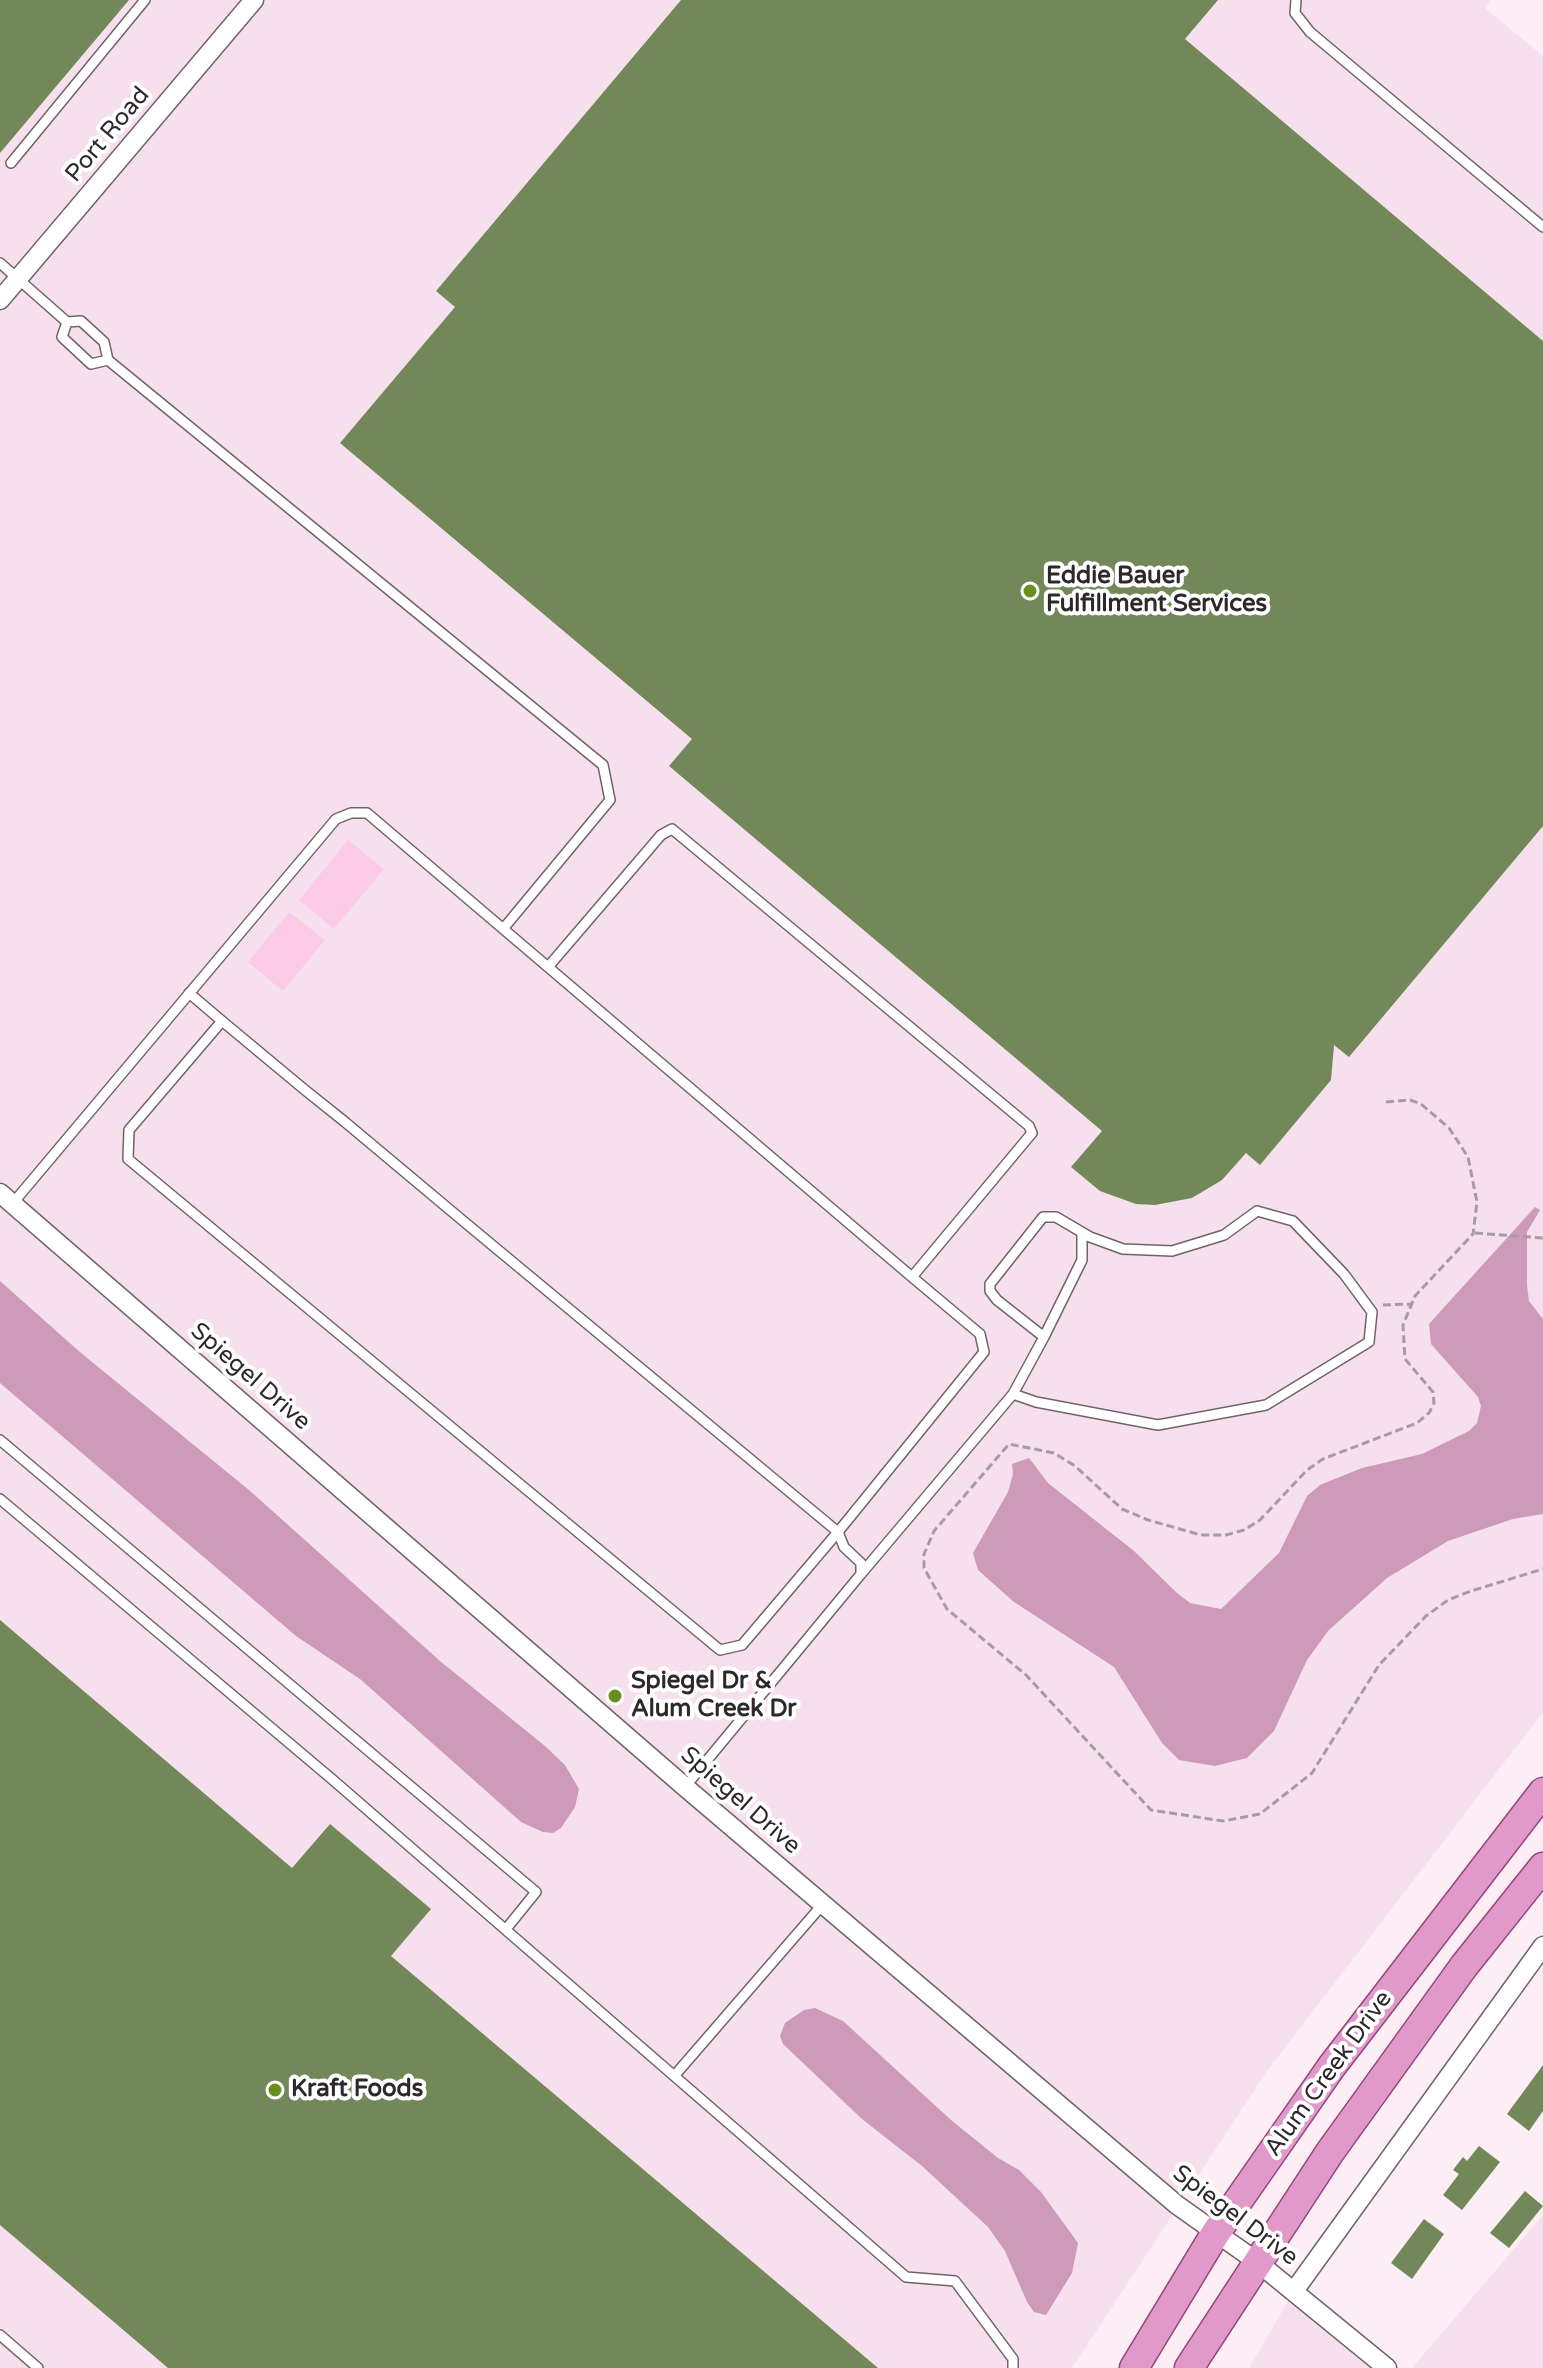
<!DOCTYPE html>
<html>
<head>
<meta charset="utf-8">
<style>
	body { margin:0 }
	canvas { display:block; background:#fdeef6 }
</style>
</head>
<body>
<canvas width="1543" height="2368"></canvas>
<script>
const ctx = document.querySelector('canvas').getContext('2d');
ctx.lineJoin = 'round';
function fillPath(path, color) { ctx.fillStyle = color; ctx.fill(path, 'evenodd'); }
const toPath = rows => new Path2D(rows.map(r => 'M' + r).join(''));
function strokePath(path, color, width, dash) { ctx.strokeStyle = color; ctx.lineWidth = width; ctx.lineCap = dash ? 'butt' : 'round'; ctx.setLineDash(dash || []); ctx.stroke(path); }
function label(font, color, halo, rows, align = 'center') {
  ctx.font = font + ' "Varela Round",sans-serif'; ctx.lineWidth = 8; ctx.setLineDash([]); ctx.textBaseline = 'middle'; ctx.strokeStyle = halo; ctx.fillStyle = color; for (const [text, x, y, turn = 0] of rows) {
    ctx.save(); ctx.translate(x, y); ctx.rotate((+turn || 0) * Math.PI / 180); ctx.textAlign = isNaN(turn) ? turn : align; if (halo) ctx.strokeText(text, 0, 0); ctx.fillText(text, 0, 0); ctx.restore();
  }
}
const built = toPath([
	[0,0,1491,0,1485,8,1543,56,1543,1712,1267,2071,1072,2368,0,2368,0,1193,1109,2145,392,1520,0,1189],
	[1543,2215,1543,2368,1412,2368],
	[1294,2291,1387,2368,1249,2368]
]);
const green = toPath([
	[348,840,384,869,334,929,299,900],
	[289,912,325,940,283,991,248,962]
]);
const water = toPath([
	[1535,1207,1540,1210,1527,1232,1527,1285,1529,1301,1543,1319,1543,1514,1513,1519,1448,1541,1387,1578,1328,1631,1307,1660,1274,1731,1247,1758,1215,1766,1179,1760,1162,1743,1114,1667,1014,1602,978,1570,973,1553,1008,1492,1013,1474,1012,1464,1029,1458,1048,1483,1134,1551,1177,1593,1190,1603,1221,1609,1279,1553,1307,1496,1320,1485,1362,1468,1422,1454,1469,1431,1477,1423,1481,1406,1478,1397,1431,1344,1429,1324],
	[0,1281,81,1353,249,1490,440,1661,545,1746,565,1765,579,1789,575,1807,561,1828,553,1833,543,1832,521,1822,360,1679,296,1636,0,1383],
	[815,2008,843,2021,951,2120,998,2158,1019,2170,1041,2192,1078,2243,1072,2273,1046,2315,1034,2312,1027,2302,1005,2251,988,2227,922,2166,862,2119,783,2044,780,2036,785,2023,804,2010]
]);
const building = toPath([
	[0,0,129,0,0,153],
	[681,0,1218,0,1185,39,1543,341,1543,826,1349,1057,1334,1045,1331,1080,1260,1165,1246,1153,1222,1180,1192,1198,1155,1205,1136,1204,1100,1191,1071,1167,1102,1131,669,766,692,739,340,443,455,307,436,291],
	[0,1620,292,1868,330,1824,431,1909,391,1956,878,2368,168,2368,0,2225],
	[1543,2065,1543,2111,1529,2131,1507,2114],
	[1479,2146,1500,2162,1462,2210,1443,2195,1459,2174,1453,2170,1463,2157,1467,2161],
	[1525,2191,1543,2206,1509,2248,1490,2233],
	[1424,2219,1444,2234,1412,2279,1391,2263]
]);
const path = toPath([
	[1386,1102,1410,1100,1421,1104,1449,1128,1468,1157,1477,1202,1473,1234,1415,1296,1403,1325,1405,1359,1433,1392,1434,1403,1429,1413,1417,1423,1323,1459,1307,1470,1260,1520,1244,1530,1226,1535,1201,1535,1148,1520,1122,1509,1075,1466,1054,1453,1009,1444,934,1531,924,1554,924,1568,947,1609,1026,1675,1151,1810,1223,1821,1260,1814,1312,1773,1379,1665,1426,1616,1448,1600,1471,1591,1543,1569],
	[1475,1233,1543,1238],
	[1383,1305,1411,1304]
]);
const service = toPath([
	[1296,0,1295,13,1310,32,1543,227],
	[11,163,145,0],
	[0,263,67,322],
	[81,321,104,342,108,360,91,364,62,337,67,322,81,321],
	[108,360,603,765,610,800,503,929],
	[548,967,912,1277],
	[189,993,222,1021,305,1090,345,1122,468,1225,838,1532,742,1645,720,1650,128,1159,129,1130,222,1021],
	[13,1203,336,819,351,813,367,813,548,967,661,835,672,829,1029,1126,1032,1133,912,1277,980,1334,984,1352,838,1532,844,1547,861,1563,861,1574,685,1787],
	[1044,1337,1082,1260,1082,1233],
	[0,1440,536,1892,506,1929],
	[0,1499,333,1780,906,2277,955,2281,1013,2359,1013,2368],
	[861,1574,1013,1394,1036,1402,1158,1425,1266,1405,1369,1342,1372,1312,1344,1274,1293,1221,1257,1211,1224,1235,1172,1251,1123,1249,1090,1237,1056,1217,1043,1217,990,1284,990,1291,997,1300,1044,1337,1013,1394],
	[675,2075,823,1904],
	[0,2335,38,2368]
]);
const minor = toPath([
	[0,300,254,0],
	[0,1193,685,1787,1177,2205,1256,2261,1387,2368],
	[1294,2291,1543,1946]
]);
const primary = toPath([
	[1134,2368,1215,2234,1332,2066,1543,1792],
	[1189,2368,1330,2152,1464,1966,1543,1867]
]);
const markers = [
	[1030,591,8,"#678f1c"],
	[615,1696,8,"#678f1c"],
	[275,2090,8,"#678f1c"]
];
const streetNames = [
	["Port Road",108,135,-50],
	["Spiegel Drive",250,1377,41],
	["Spiegel Drive",740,1801,41],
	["Alum Creek Drive",1329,2074,-54],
	["Spiegel Drive",1235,2216,37]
];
const poiNames = [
	["Eddie Bauer",1046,577],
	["Fulfillment Services",1046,605],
	["Spiegel Dr &",631,1682],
	["Alum Creek Dr",631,1710],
	["Kraft Foods",291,2090]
];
fillPath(built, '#f7e0ed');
fillPath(green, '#fbcbe8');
fillPath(water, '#cd9ab9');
fillPath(building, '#738858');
strokePath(service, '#70636a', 12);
strokePath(minor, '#70636a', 21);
strokePath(primary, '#94457a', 31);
strokePath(path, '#a79ca2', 3, [8, 4]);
strokePath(service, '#fff', 9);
strokePath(minor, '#fff', 18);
strokePath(primary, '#e099c9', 28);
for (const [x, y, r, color] of markers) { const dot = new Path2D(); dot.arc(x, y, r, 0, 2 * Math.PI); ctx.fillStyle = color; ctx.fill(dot); strokePath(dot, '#fff', 3); }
label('24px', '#2d282b', '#fff', streetNames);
label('bold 24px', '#2d282b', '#fff', poiNames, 'left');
</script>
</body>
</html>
